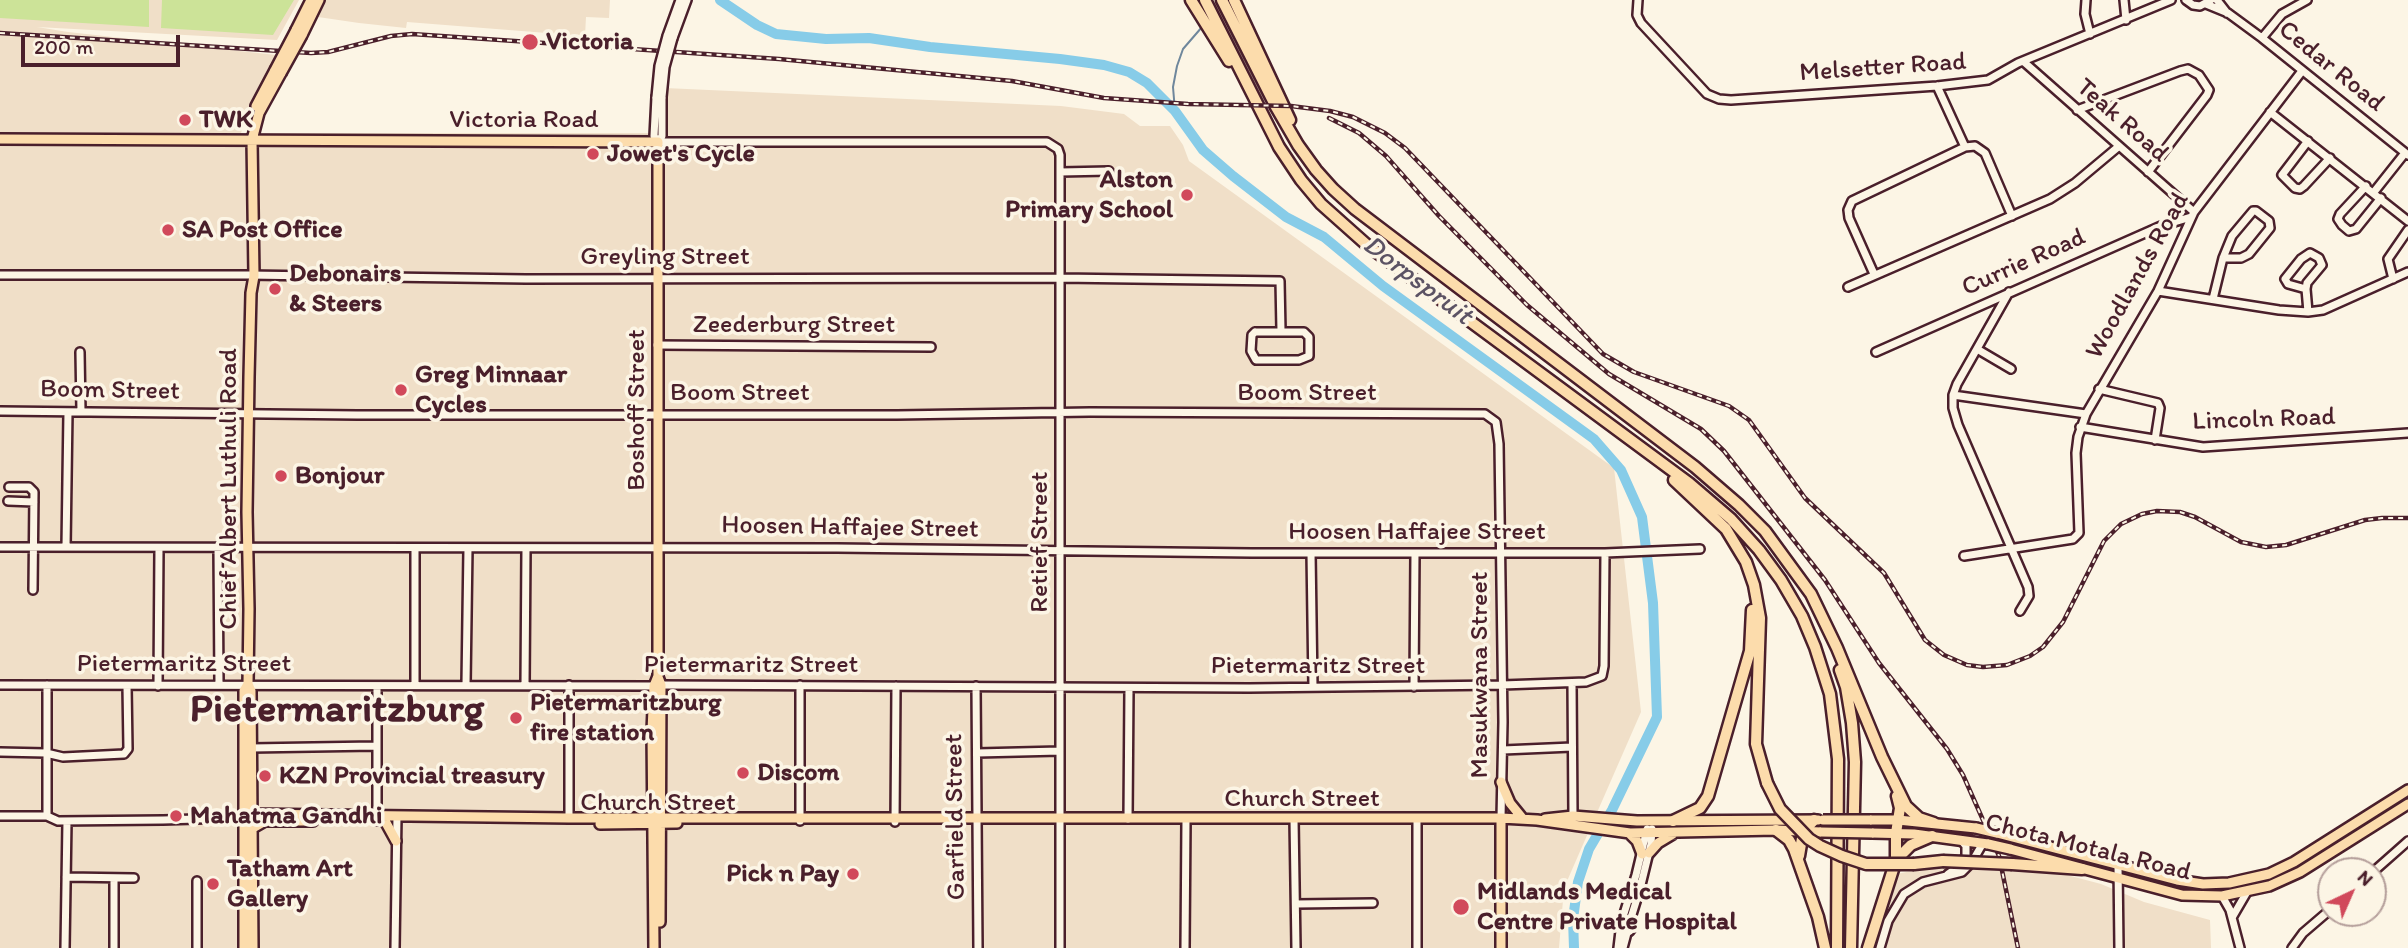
<!DOCTYPE html>
<html>
<head>
<meta charset="utf-8">
<style>
	body { margin:0 }
	#map { position:relative; width:2408px; height:948px; overflow:hidden; background:#fcf5e5; font-family:Itim,sans-serif }
	canvas { display:block }
	.north { position:absolute; left:2317px; top:857px; width:70px; height:70px; box-sizing:border-box; background:#fcf5e5; border:2px solid #b59f9b; border-radius:50%; rotate:44deg; font-size:19px; font-weight:700; line-height:28px; text-align:center; color:#4a1f2b }
	.north::after { content:''; display:block; margin:auto; width:24px; height:32px; background:#d1495b; clip-path:polygon(50% 0,100% 100%,50% 72%,0 100%) }
	.scale { position:absolute; left:21px; top:35px; width:159px; height:32px; box-sizing:border-box; border:4px solid #4a1f2b; border-top:0; padding-left:9px; font-size:21px; line-height:24px; white-space:nowrap; color:#4a1f2b; -webkit-text-stroke:5px #fcf5e5; paint-order:stroke }
</style>
</head>
<body>
<div id="map">
<canvas width="2408" height="948"></canvas>
<div class="north">N</div>
<div class="scale">200 m</div>
</div>
<script>
const ctx = document.querySelector('canvas').getContext('2d');
ctx.lineJoin = 'round';
function fillPath(path, color) { ctx.fillStyle = color; ctx.fill(path, 'evenodd'); }
const toPath = rows => new Path2D(rows.map(r => 'M' + r).join(''));
function strokePath(path, color, width, dash) { ctx.strokeStyle = color; ctx.lineWidth = width; ctx.lineCap = dash ? 'butt' : 'round'; ctx.setLineDash(dash || []); ctx.stroke(path); }
function label(font, color, halo, rows, align = 'center') {
  ctx.font = font + ' Itim,sans-serif'; ctx.lineWidth = 7; ctx.setLineDash([]); ctx.textBaseline = 'middle'; ctx.strokeStyle = halo; ctx.fillStyle = color; for (const [text, x, y, turn = 0] of rows) {
    ctx.save(); ctx.translate(x, y); ctx.rotate((+turn || 0) * Math.PI / 180); ctx.textAlign = isNaN(turn) ? turn : align; if (halo) ctx.strokeText(text, 0, 0); ctx.fillText(text, 0, 0); ctx.restore();
  }
}
const built = toPath([
	[0,0,299,0,277,40,37,27,68,32,276,55,253,97,241,133,665,133,665,88,1061,106,1124,114,1140,126,1170,126,1183,145,1189,161,1614,468,1641,712,1564,888,1559,948,0,948],
	[318,0,610,0,609,18,586,17,585,36,407,22,406,28,359,23,318,17,316,4],
	[1945,864,2048,870,2101,884,2144,902,2210,920,2211,948,1872,948,1888,888,1897,874]
]);
const green = toPath([
	[0,0,149,0,149,27,0,18],
	[162,0,294,0,273,35,161,28]
]);
const stream = toPath([
	[1175,111,1173,87,1177,66,1183,49,1202,27]
]);
const river = toPath([
	[720,0,757,25,776,34,826,39,869,38,930,47,1060,59,1104,65,1129,72,1147,83,1175,111,1203,150,1233,176,1286,217,1324,237,1383,286,1594,439,1621,470,1642,517,1653,603,1657,717,1612,810,1589,849,1578,882,1573,919,1574,948]
]);
const minor = toPath([
	[1638,0,1637,15,1641,23,1707,94,1719,99,1731,100,1937,86,1988,80,2018,63,2171,0],
	[2086,0,2085,14,2090,34],
	[2124,0,2126,20],
	[2186,0,2193,5,2200,6,2211,0],
	[2217,0,2227,13],
	[2206,4,2228,13,2262,38,2408,155],
	[667,36,680,0],
	[673,38,687,0],
	[2262,38,2282,14,2307,0],
	[2024,62,2194,212],
	[1937,86,1965,147],
	[656,97,654,136,658,142],
	[2077,110,2180,71,2188,69,2199,75,2209,90,2207,95,2148,172],
	[2270,112,2408,221],
	[2308,141,2282,175,2295,188,2300,189,2304,186,2330,158],
	[658,142,1047,142,1058,149,1060,155,1060,948],
	[658,142,662,136,662,97],
	[1060,172,1109,171],
	[2366,186,2340,214,2338,219,2342,225,2349,231,2356,229,2381,198],
	[2374,192,2405,153],
	[1874,274,1849,218,1848,210,1852,201,1965,147,1975,146,1985,153,2012,216],
	[0,275,248,275,526,279,1060,278,1280,281,1281,331],
	[2393,279,2388,259,2408,230],
	[1848,287,2050,199,2075,183,2118,147],
	[2306,289,2307,283,2322,265,2319,258,2310,253,2301,259,2285,279,2288,284,2306,289,2308,312],
	[2158,291,2279,310,2308,312,2323,310,2408,272],
	[2009,292,1957,384,1953,395,1953,408,1958,425,2028,587,2029,596,2020,611],
	[2213,299,2223,258,2232,236,2253,211,2256,211,2269,221,2270,228,2249,254,2241,258,2223,258],
	[1255,332,1304,332,1309,337,1309,356,1299,360,1256,360,1251,351,1252,335,1255,332],
	[657,345,931,347],
	[1977,349,2011,369],
	[80,352,81,412],
	[1876,352,2161,226,2191,217],
	[2099,389,2158,403,2160,408,2155,440],
	[1953,395,2086,414],
	[0,411,357,415,897,415,1090,412,1485,414,1496,422,1499,444,1503,722,1501,818],
	[2080,427,2203,447,2408,433],
	[9,487,29,487,34,492,33,590],
	[8,501,34,502],
	[0,547,837,548,1252,553,1605,553,1700,549],
	[66,547,68,412],
	[218,547,219,685],
	[1311,553,1313,687],
	[1964,556,2073,539,2079,533,2076,453,2078,437,2086,414,2158,291,2194,212,2302,71],
	[1572,683,1573,816],
	[466,684,468,548],
	[0,685,654,686],
	[47,685,47,816],
	[415,685,415,548],
	[525,685,526,548],
	[569,685,569,818],
	[661,685,1249,688,1502,685,1586,682,1602,676,1604,666,1605,553],
	[800,685,800,821],
	[158,686,159,548],
	[377,686,377,821],
	[976,686,978,948],
	[1414,687,1415,553],
	[251,748,375,746],
	[1503,750,1572,747],
	[0,752,46,753,63,757,124,754,128,749,127,686],
	[977,753,1060,751],
	[0,816,47,816,58,821,163,820,230,818,243,815],
	[1128,819,1129,688],
	[1294,819,1296,948],
	[1417,820,1417,948],
	[895,822,896,686],
	[2118,865,2119,948],
	[2373,872,2408,841],
	[1948,874,1958,867,1966,856,1966,846,1961,840],
	[66,877,134,878],
	[114,878,114,948],
	[197,881,197,948],
	[2222,896,2230,910,2240,948],
	[1296,904,1373,903],
	[2233,916,2247,892],
	'1618 926a7 7 0 1 1 14 0a7 7 0 1 1-14 0Z',
	[1622,920,1636,875,1647,829],
	[1630,921,1640,889,1651,844,1652,829],
	[65,948,67,821],
	[395,948,397,816],
	[1185,948,1186,820],
	[1618,948,1620,931],
	[1623,948,1627,933],
	[1880,948,1888,921,1904,894,1923,882,1962,872,1972,862,1983,843],
	[2292,948,2303,933,2331,909]
]);
const major = toPath([
	[296,30,311,0],
	[302,35,319,0],
	[256,106,275,70],
	[0,139,658,142,658,676,654,686,652,731,654,948],
	[658,677,661,685,660,922],
	[248,684,251,691,253,948],
	[1501,782,1510,803,1523,819],
	[250,814,569,818,1501,818,1537,820,1630,833,1776,830,1821,832],
	[1501,818,1501,948],
	[1545,819,1573,816,1637,821,1818,820],
	[1870,820,1898,820,1976,828],
	[385,821,396,841],
	[600,824,677,823],
	[251,829,265,821,313,821],
	[1629,833,1637,841,1642,854],
	[1872,833,1914,834,1988,844],
	[1997,833,2177,880,2203,884,2229,883,2269,874,2294,862,2408,790],
	[2010,849,2182,895,2222,896,2269,886,2300,872,2408,804],
	[1649,853,1658,843,1673,834],
	[244,948,244,691,248,684,249,609,247,512,249,377,251,293,254,276,252,140,259,113,281,73]
]);
const highway = toPath([
	[1191,0,1229,61],
	[1205,0,1279,147,1301,180,1321,204,1367,245,1689,483,1731,519,1759,550,1781,580,1802,616,1815,647,1830,694,1838,759,1837,948],
	[1222,0,1276,107,1298,145,1316,170,1333,189,1355,209,1695,467,1739,505,1765,531,1811,594,1837,648,1882,757,1906,806,1919,818,1934,823],
	[1234,0,1290,120],
	[1674,480,1726,529,1746,562,1754,585,1760,618,1756,744,1767,783],
	[1840,670,1846,687,1852,723,1855,762,1851,948],
	[1673,821,1700,808,1708,796,1750,651,1752,610],
	[1776,830,1789,840,1794,849,1818,917,1825,948],
	[1799,856,1803,832,1814,820],
	[1896,860,1896,833,1900,808,1897,796],
	[1914,864,1943,861],
	[2012,864,2082,869],
	[1868,948,1896,860,1911,845,1932,836]
]);
const rail = toPath([
	[0,33,311,53,328,52,391,36,412,34,779,59,1012,81,1104,98,1188,104,1291,106,1330,111,1353,117,1385,133,1405,148,1603,354,1634,372,1729,406,1749,420,1805,498,1884,573,1925,640,1944,655,1967,665,1983,667,2007,665,2030,656,2043,647,2063,622,2104,541,2121,524,2142,514,2157,511,2180,512,2195,517,2241,542,2266,547,2286,545,2365,520,2382,518,2408,518],
	[1329,118,1359,133,1386,156,1439,216,1527,305,1609,374,1701,429,1724,451,1825,580,1879,663,1947,749,1963,775,1999,856,2018,948]
]);
const minorBridge = toPath([
	[656,97,659,66,667,36],
	[662,97,665,67,673,38]
]);
const majorBridge = toPath([
	[275,70,296,30],
	[281,73,302,35],
	[1823,820,1870,820],
	[1976,828,1997,833],
	[1821,832,1872,833],
	[1988,844,2010,849]
]);
const highwayBridge = toPath([
	[1767,783,1780,809,1809,839,1820,846,1842,856,1866,864,1914,864],
	[1943,861,2012,864]
]);
const markers = [
	[530,42,9,"#d1495b"],
	[185,120,7,"#d1495b"],
	[593,154,7,"#d1495b"],
	[1187,195,7,"#d1495b"],
	[168,230,7,"#d1495b"],
	[275,289,7,"#d1495b"],
	[401,390,7,"#d1495b"],
	[281,476,7,"#d1495b"],
	[516,718,7,"#d1495b"],
	[743,773,7,"#d1495b"],
	[265,776,7,"#d1495b"],
	[176,816,7,"#d1495b"],
	[853,874,7,"#d1495b"],
	[213,884,7,"#d1495b"],
	[1461,907,9,"#d1495b"]
];
const poiNames = [
	["Victoria",546,42],
	["TWK",199,120],
	["Jowet's Cycle",607,154],
	["Alston",1173,180,"right"],
	["Primary School",1173,210,"right"],
	["SA Post Office",182,230],
	["Debonairs",289,274],
	["& Steers",289,304],
	["Greg Minnaar",415,375],
	["Cycles",415,405],
	["Bonjour",295,476],
	["Pietermaritzburg",530,703],
	["fire station",530,733],
	["Discom",757,773],
	["KZN Provincial treasury",279,776],
	["Mahatma Gandhi",190,816],
	["Tatham Art",227,869],
	["Gallery",227,899],
	["Pick n Pay",839,874,"right"],
	["Midlands Medical",1477,892],
	["Centre Private Hospital",1477,922]
];
const streetNames = [
	["Cedar Road",2331,67,39],
	["Melsetter Road",1883,68,-4],
	["Victoria Road",524,120],
	["Teak Road",2122,121,41],
	["Greyling Street",665,257],
	["Currie Road",2024,263,-24],
	["Woodlands Road",2138,276,-61],
	["Zeederburg Street",794,325],
	["Boom Street",110,391,1],
	["Boom Street",740,393],
	["Boom Street",1307,393],
	["Boshoff Street",637,410,-90],
	["Lincoln Road",2264,420,-2],
	["Chief Albert Luthuli Road",229,489,-90],
	["Hoosen Haffajee Street",850,528,1],
	["Hoosen Haffajee Street",1417,532],
	["Retief Street",1040,542,-90],
	["Pietermaritz Street",184,664],
	["Pietermaritz Street",751,665],
	["Pietermaritz Street",1318,666],
	["Masukwana Street",1480,675,-90],
	["Church Street",1302,799],
	["Church Street",658,803],
	["Garfield Street",956,817,-91],
	["Chota Motala Road",2088,848,14]
];
const waterNames = [
	["Dorpspruit",1417,281,37]
];
const townNames = [
	["Pietermaritzburg",337,711]
];
fillPath(built, '#f0dfc8');
fillPath(green, '#cce398');
strokePath(stream, '#6f879c', 2);
strokePath(river, '#87cce8', 10);
strokePath(minor, '#4a1f2b', 12);
strokePath(major, '#4a1f2b', 14);
strokePath(highway, '#4a1f2b', 15);
strokePath(minor, '#fcf5e5', 7);
strokePath(major, '#fcdcac', 9);
strokePath(highway, '#fcdcac', 10);
strokePath(rail, '#4a1f2b', 4.5);
strokePath(rail, '#fcf5e5', 2, [5]);
strokePath(minorBridge, '#4a1f2b', 12, []);
strokePath(majorBridge, '#4a1f2b', 14, []);
strokePath(highwayBridge, '#4a1f2b', 15, []);
strokePath(minorBridge, '#fcf5e5', 7);
strokePath(majorBridge, '#fcdcac', 9);
strokePath(highwayBridge, '#fcdcac', 10);
for (const [x, y, r, color] of markers) { const dot = new Path2D(); dot.arc(x, y, r, 0, 2 * Math.PI); ctx.fillStyle = color; ctx.fill(dot); strokePath(dot, '#fcf5e5', 2.5); }
label('bold 26px', '#4a1f2b', '#fcf5e5', poiNames, 'left');
label('26px', '#4a1f2b', '#fcf5e5', streetNames);
label('italic 28px', '#5c5364', '#fcf5e5', waterNames);
label('bold 40px', '#4a1f2b', '#fcf5e5', townNames);
</script>
</body>
</html>
